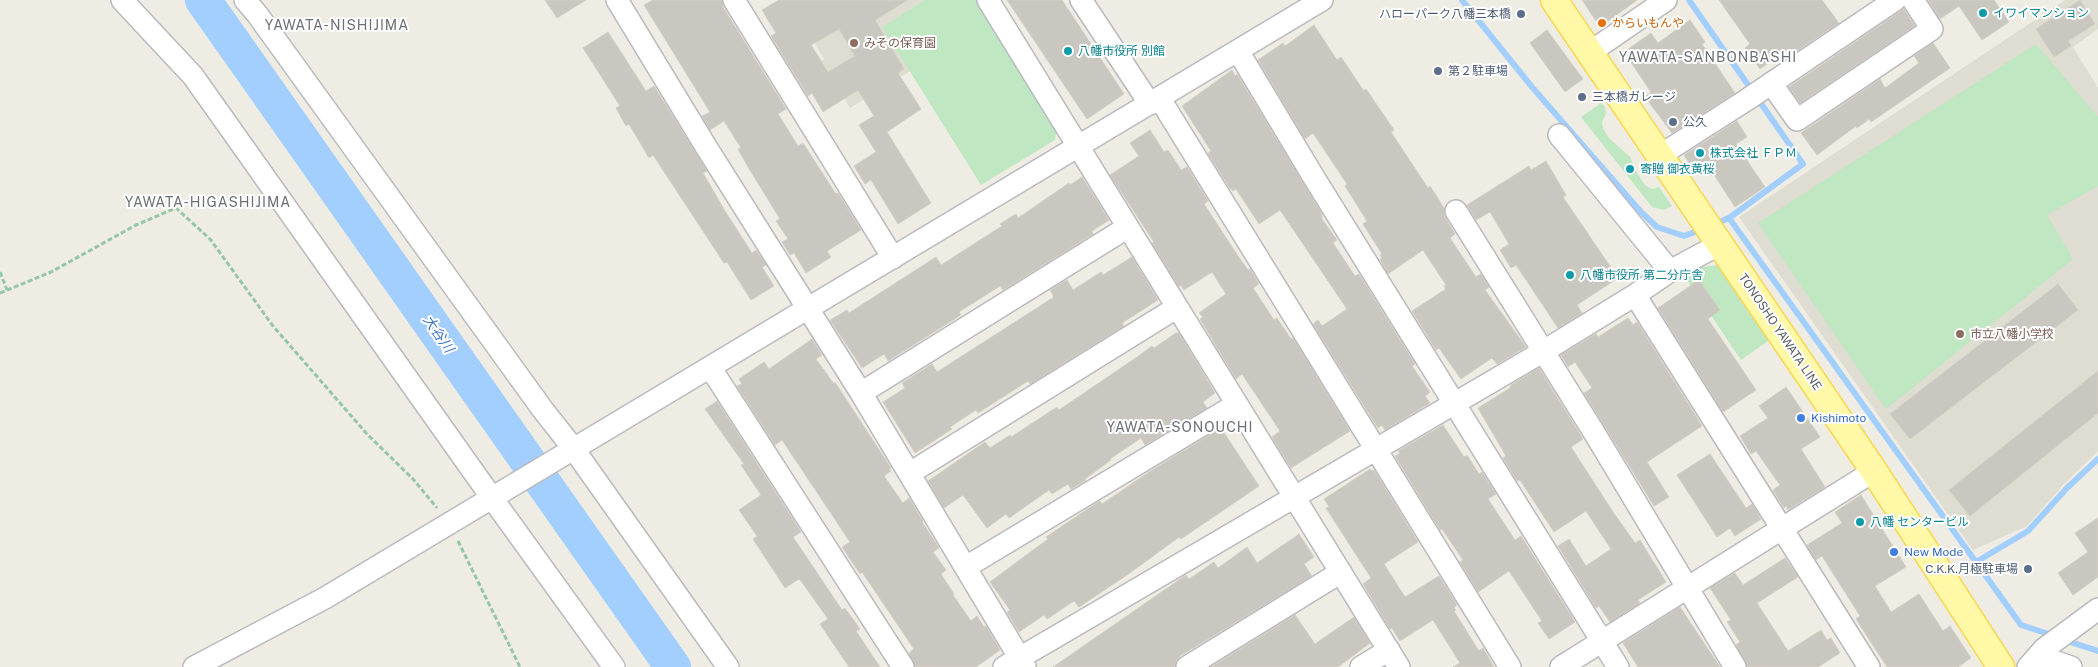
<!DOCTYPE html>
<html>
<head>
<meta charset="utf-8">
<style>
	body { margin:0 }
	canvas { display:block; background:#efede3 }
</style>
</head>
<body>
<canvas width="2098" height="667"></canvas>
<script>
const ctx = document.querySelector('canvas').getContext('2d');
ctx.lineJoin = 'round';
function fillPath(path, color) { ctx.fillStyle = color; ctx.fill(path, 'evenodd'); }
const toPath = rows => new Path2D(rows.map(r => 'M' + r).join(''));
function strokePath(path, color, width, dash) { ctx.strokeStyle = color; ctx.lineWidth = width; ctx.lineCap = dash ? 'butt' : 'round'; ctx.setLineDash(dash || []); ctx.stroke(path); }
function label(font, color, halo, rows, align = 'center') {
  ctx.font = font + ' "Public Sans","Noto Sans JP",sans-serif'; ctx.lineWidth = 4; ctx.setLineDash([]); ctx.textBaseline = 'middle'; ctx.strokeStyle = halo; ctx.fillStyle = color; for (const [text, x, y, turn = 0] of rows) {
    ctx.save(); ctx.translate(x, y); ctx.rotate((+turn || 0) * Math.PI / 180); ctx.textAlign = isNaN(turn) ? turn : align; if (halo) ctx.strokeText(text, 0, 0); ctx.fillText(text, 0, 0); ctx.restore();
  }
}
const education = toPath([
	[790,0,925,0,882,27,910,71,850,108,822,61,824,59],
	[2065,0,2098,0,2098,29,2073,47,2098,88,2098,451,2064,484,2027,526,1973,550,1739,217]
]);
const green = toPath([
	[925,0,979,0,1057,126,1055,140,981,185,882,27],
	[2036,44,2098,117,2098,186,2047,215,2073,259,1886,409,1758,223],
	[1601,103,1605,107,1606,114,1602,122,1603,128,1609,138,1630,157,1638,175,1646,186,1652,189,1659,187,1672,206,1664,210,1652,207,1581,117],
	[1721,265,1771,339,1741,360,1683,274,1691,268]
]);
const stream = toPath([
	[1462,0,1532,87,1641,212,1657,227,1684,236,1703,229],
	[1689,0,1803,164,1729,218,1715,224],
	[1729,218,2021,625,2055,636],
	[1976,562,2028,531,2067,488,2098,459],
	[2064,640,2098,651]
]);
const river = toPath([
	[203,0,673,667]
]);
const building = toPath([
	[545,0,586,0,557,18,545,0],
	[653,0,722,0,723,7,786,109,778,114,798,146,803,143,836,194,838,193,861,230,827,251,831,257,806,273,794,253,790,255,782,242,788,239,776,221,780,219,748,167,738,149,741,148,724,121,710,130,702,116,710,112,644,5,653,0],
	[779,0,908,0,875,20,904,69,898,73,921,109,887,132,931,203,898,224,871,180,865,184,854,166,876,152,859,125,874,116,858,90,823,112,812,93,808,96,771,36,776,33,762,10,779,0],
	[839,29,855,56,828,72,811,45,839,29],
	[1007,0,1062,0,1124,94,1087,119,1007,0],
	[1582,0,1637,0,1600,27,1582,0],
	[1719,0,1822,0,1839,23,1792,54,1788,49,1760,69,1745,48,1750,44,1719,0],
	[1928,0,1994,0,2009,22,1982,40,1959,6,1940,19,1928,0],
	[2080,0,2095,24,2068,41,2071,46,2054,57,2036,29,2080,0],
	[1904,9,1915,26,1800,103,1789,87,1904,9],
	[1690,20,1705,42,1702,44,1735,93,1672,133,1645,97,1651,92,1624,52,1651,33,1658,43,1690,20],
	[1314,25,1337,60,1341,57,1364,91,1366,89,1394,130,1391,132,1428,188,1430,186,1444,208,1445,217,1455,234,1450,238,1476,277,1481,274,1489,287,1485,290,1526,347,1497,364,1492,358,1461,379,1439,348,1436,350,1412,311,1446,289,1444,286,1446,285,1423,250,1388,274,1380,259,1382,258,1380,255,1382,254,1363,224,1367,221,1345,186,1347,184,1313,133,1305,139,1258,60,1283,43,1285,46,1314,25],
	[1547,30,1583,79,1565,92,1530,43,1547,30],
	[608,32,646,91,654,86,707,171,703,173,725,211,752,253,756,250,766,265,762,267,774,286,751,300,727,262,724,263,653,155,649,158,629,124,626,126,616,108,620,106,583,48,608,32],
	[1933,43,1950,68,1871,122,1869,119,1857,128,1856,126,1817,155,1801,133,1880,79,1885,88,1919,63,1914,56,1933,43],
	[1232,70,1235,76,1237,74,1322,214,1322,219,1337,240,1333,243,1355,276,1359,274,1415,364,1412,366,1430,392,1425,396,1430,403,1385,430,1382,425,1378,428,1371,417,1313,324,1318,320,1322,326,1347,309,1280,210,1259,224,1236,189,1233,191,1229,187,1208,153,1211,151,1182,106,1232,70],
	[1737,121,1747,137,1736,144,1765,187,1735,207,1707,164,1695,172,1684,155,1737,121],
	[1150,130,1164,152,1168,150,1181,170,1187,167,1208,201,1204,204,1238,256,1248,270,1250,269,1259,284,1253,288,1274,320,1277,318,1291,339,1293,338,1350,431,1291,468,1272,437,1280,431,1242,374,1236,379,1200,319,1203,317,1199,313,1226,294,1212,272,1184,290,1181,285,1179,287,1152,243,1154,242,1110,175,1139,156,1130,143,1150,130],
	[1546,161,1566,195,1563,197,1618,278,1577,305,1582,313,1558,328,1516,265,1511,268,1500,250,1509,244,1490,212,1476,220,1467,205,1529,166,1531,170,1546,161],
	[1082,177,1109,220,1092,231,1093,234,1003,290,1000,286,959,312,961,315,888,361,884,354,862,368,830,320,847,310,849,313,936,257,941,265,1002,226,1000,224,1016,214,1018,218,1069,183,1070,185,1082,177],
	[1132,257,1158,300,1122,323,1124,326,1030,384,1028,381,978,413,976,410,950,427,952,429,915,453,883,402,905,388,902,383,932,364,937,372,1054,297,1050,290,1067,280,1073,290,1101,272,1103,275,1132,257],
	[1699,280,1720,310,1708,319,1756,390,1723,412,1658,308,1699,280],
	[2058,284,2078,310,1910,439,1890,414,2058,284],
	[1628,318,1633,325,1637,322,1702,426,1647,462,1669,497,1654,506,1584,393,1592,388,1575,362,1568,367,1561,355,1596,334,1598,337,1628,318],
	[1176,333,1179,333,1215,393,1203,402,1207,408,1145,445,1141,438,1110,459,1111,460,1085,479,1086,480,1071,489,1068,484,1052,494,1049,490,1009,518,1006,514,987,528,963,495,944,508,928,481,985,442,990,448,1010,435,1011,437,1057,407,1059,410,1137,357,1152,346,1154,348,1176,333],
	[812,339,822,355,816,359,834,384,835,382,891,468,889,469,891,471,884,476,903,503,909,498,923,521,922,522,939,548,933,552,946,570,941,574,954,594,953,595,971,621,977,616,984,627,986,626,1000,650,976,667,915,667,909,653,914,649,862,572,860,574,842,547,850,542,782,440,775,445,737,386,742,384,739,379,764,362,769,369,812,339],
	[1539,368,1583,439,1571,447,1613,512,1635,543,1640,540,1666,582,1638,600,1640,603,1610,622,1599,606,1596,608,1558,546,1569,539,1586,566,1611,549,1586,511,1554,532,1520,480,1517,481,1503,458,1506,456,1478,408,1510,388,1511,385,1539,368],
	[2098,371,2098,413,1970,516,1949,490,2098,371],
	[1786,387,1820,437,1801,449,1825,487,1788,510,1786,506,1784,508,1773,490,1780,485,1756,451,1751,454,1740,436,1768,418,1759,406,1786,387],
	[717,401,801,532,793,537,842,610,845,608,860,629,856,631,880,667,849,667,820,624,828,619,801,581,799,579,785,588,753,539,757,536,739,510,761,495,741,465,744,464,705,409,717,401],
	[1443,425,1464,457,1467,455,1479,474,1482,472,1496,494,1488,499,1515,540,1521,536,1575,622,1549,639,1538,623,1542,621,1509,571,1478,592,1460,562,1463,560,1442,529,1440,530,1395,456,1400,453,1398,451,1443,425],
	[1221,428,1259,486,1181,539,1179,537,1130,573,1079,607,1074,601,1047,619,1044,615,1019,632,1007,612,1010,610,990,582,1048,539,1046,537,1086,510,1100,501,1102,504,1149,472,1221,428],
	[1710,454,1746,508,1752,504,1761,519,1735,536,1730,528,1717,537,1677,475,1710,454],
	[1370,469,1372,471,1374,470,1418,542,1384,564,1405,597,1439,576,1457,605,1454,608,1456,610,1454,611,1479,651,1483,648,1494,667,1453,667,1460,663,1433,620,1400,641,1392,628,1390,629,1363,584,1371,578,1326,508,1329,507,1324,499,1370,469],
	[1861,495,1906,567,1875,586,1891,612,1919,594,1943,631,1950,626,1971,658,1958,667,1887,667,1856,619,1860,616,1822,556,1816,560,1807,545,1842,523,1835,512,1861,495],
	[2098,518,2098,577,2073,595,2058,573,2088,552,2075,533,2098,518],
	[1299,534,1314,557,1304,564,1312,576,1180,656,1176,661,1175,667,1053,667,1186,575,1189,579,1214,562,1218,568,1247,547,1257,563,1299,534],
	[1785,558,1798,577,1757,603,1788,651,1821,630,1827,640,1831,638,1840,653,1818,667,1747,667,1736,645,1740,642,1727,622,1731,620,1710,588,1735,573,1743,585,1785,558],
	[1680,607,1720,667,1638,667,1623,643,1680,607],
	[1295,615,1315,644,1354,617,1370,643,1338,667,1211,667,1295,615]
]);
const path = toPath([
	[0,272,7,290],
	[0,293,51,272,136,225,176,208,210,239,273,326,367,434,413,479,437,508],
	[458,541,520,667]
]);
const minor = toPath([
	[122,0,193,76,492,498,614,667],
	[245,0,257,14,543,410,573,448,728,667],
	[617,0,705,145,861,393,1025,667],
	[734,0,893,258],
	[988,0,1399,667],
	[1081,0,1150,104],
	[1238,51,1313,176,1618,667],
	[1589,53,1666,0],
	[1771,83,1797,120,1932,29,1913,0],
	[1160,99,1510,667],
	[1559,135,1670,271],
	[1659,156,1748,99,1895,0],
	[1456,211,1595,434,1735,667],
	[1635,295,1869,667],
	[710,367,903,667],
	[861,393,1128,227],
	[910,473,1176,308],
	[966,567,1237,404],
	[2039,656,2071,667],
	[194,667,325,598,1322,0],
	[1004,667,1544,351,1635,295,1670,271,1720,244],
	[1187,667,1341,572],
	[1361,667,1389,650],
	[1561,667,1874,471],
	[2028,667,2044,649,2098,609]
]);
const major = toPath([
	[1554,0,1874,471,2001,667]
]);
const markers = [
	[1983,13,5,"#0f9aa8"],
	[1521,14,5,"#5c6f8a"],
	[1602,23,5,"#e8710a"],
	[854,43,5,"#8d6e63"],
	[1068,51,5,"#0f9aa8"],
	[1438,71,5,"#5c6f8a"],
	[1582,97,5,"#5c6f8a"],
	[1673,122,5,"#5c6f8a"],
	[1700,153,5,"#0f9aa8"],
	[1630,169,5,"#0f9aa8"],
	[1570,275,5,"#0f9aa8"],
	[1960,334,5,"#8d6e63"],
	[1801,418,5,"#3f7fe0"],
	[1860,522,5,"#0f9aa8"],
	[1894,552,5,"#3f7fe0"],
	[2028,569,5,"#5c6f8a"]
];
const cultureNames = [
	["イワイマンション",1993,13],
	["八幡市役所 別館",1078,51],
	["株式会社 ＦＰＭ",1710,153],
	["寄贈 御衣黄桜",1640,169],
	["八幡市役所 第二分庁舎",1580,275],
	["八幡 センタービル",1870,522]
];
const serviceNames = [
	["ハローパーク八幡三本橋",1511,14,"right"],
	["第２駐車場",1448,71],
	["三本橋ガレージ",1592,97],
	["公久",1683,122],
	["C.K.K.月極駐車場",2018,569,"right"]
];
const foodNames = [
	["からいもんや",1612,23]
];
const educationNames = [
	["みその保育園",864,43],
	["市立八幡小学校",1970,334]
];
const streetNames = [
	["TONOSHO YAWATA LINE",1780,332,56]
];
const shopNames = [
	["Kishimoto",1811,418],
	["New Mode",1904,552]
];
const neighbourhoodNames = [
	["YAWATA-NISHIJIMA",337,26],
	["YAWATA-SANBONBASHI",1708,58],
	["YAWATA-HIGASHIJIMA",208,203],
	["YAWATA-SONOUCHI",1180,428]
];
const waterNames = [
	["大谷川",438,334,55]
];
fillPath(education, '#dfdcd1');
fillPath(green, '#bee7c2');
strokePath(stream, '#a2cfff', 6);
strokePath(river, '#a2cfff', 36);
fillPath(building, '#cac7c0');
strokePath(building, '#d4cfc1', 1);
strokePath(minor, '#b8bac0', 24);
strokePath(major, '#f8d853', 29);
strokePath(path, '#95c6a7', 3, [5, 2.5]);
strokePath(minor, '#fff', 21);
strokePath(major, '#fff8a7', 26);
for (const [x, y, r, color] of markers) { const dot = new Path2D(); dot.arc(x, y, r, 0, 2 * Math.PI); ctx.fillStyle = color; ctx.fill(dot); strokePath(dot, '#fff', 2); }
label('12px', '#0d838f', '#fff', cultureNames, 'left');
label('12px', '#4e5e75', '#fff', serviceNames, 'left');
label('12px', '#c56008', '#fff', foodNames, 'left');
label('12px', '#785e54', '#fff', educationNames, 'left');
label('12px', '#5b5e64', '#fff', streetNames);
label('12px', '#366cbe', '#fff', shopNames, 'left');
ctx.letterSpacing = '1px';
label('14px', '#6c7076', '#fff', neighbourhoodNames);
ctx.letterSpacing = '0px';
label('italic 14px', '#3f76c9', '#fff', waterNames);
</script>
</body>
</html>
